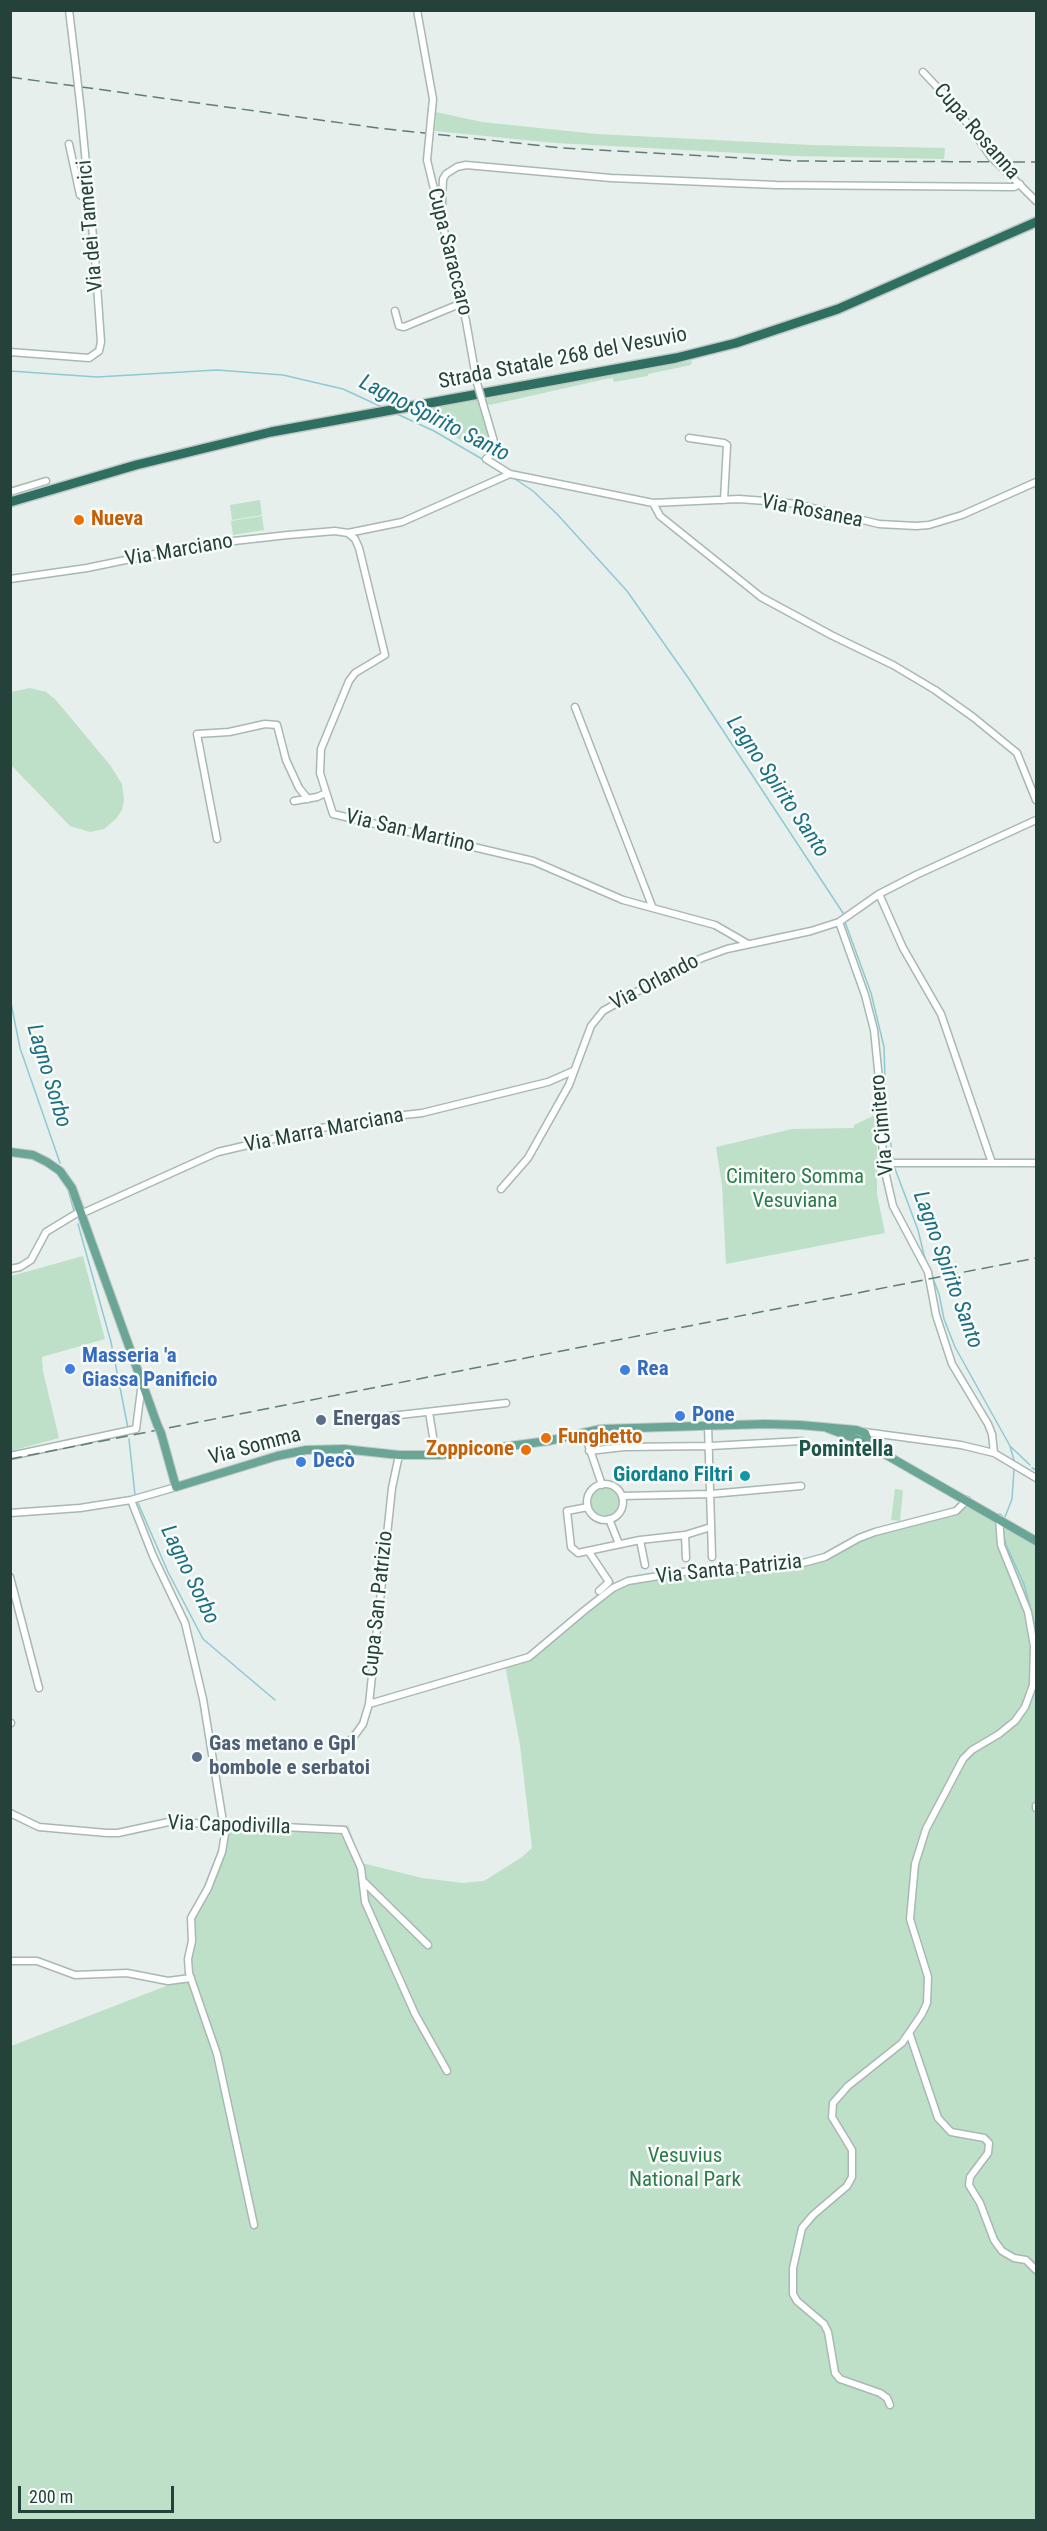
<!DOCTYPE html>
<html>
<head>
<meta charset="utf-8">
<style>
	body { margin:0 }
	#map { position:relative; width:1047px; height:2531px; overflow:hidden; background:#e6efeb; font-family:"Roboto Condensed",sans-serif }
	canvas { display:block }
	.frame { position:absolute; inset:0; border:12px solid #24423a; pointer-events:none }
	.scale { position:absolute; left:18px; top:2486px; width:156px; height:27px; box-sizing:border-box; border:3px solid #24423a; border-top:0; padding-left:8px; font-size:18px; line-height:21px; white-space:nowrap; color:#24423a; -webkit-text-stroke:4px #f7fbf9; paint-order:stroke }
</style>
</head>
<body>
<div id="map">
<canvas width="1047" height="2531"></canvas>
<div class="frame"></div>
<div class="scale">200 m</div>
</div>
<script>
const ctx = document.querySelector('canvas').getContext('2d');
ctx.lineJoin = 'round';
function fillPath(path, color) { ctx.fillStyle = color; ctx.fill(path, 'evenodd'); }
const toPath = rows => new Path2D(rows.map(r => 'M' + r).join(''));
function strokePath(path, color, width, dash) { ctx.strokeStyle = color; ctx.lineWidth = width; ctx.lineCap = dash ? 'butt' : 'round'; ctx.setLineDash(dash || []); ctx.stroke(path); }
function label(font, color, halo, rows, align = 'center') {
  ctx.font = font + ' "Roboto Condensed",sans-serif'; ctx.lineWidth = 5; ctx.setLineDash([]); ctx.textBaseline = 'middle'; ctx.strokeStyle = halo; ctx.fillStyle = color; for (const [text, x, y, turn = 0] of rows) {
    ctx.save(); ctx.translate(x, y); ctx.rotate((+turn || 0) * Math.PI / 180); ctx.textAlign = isNaN(turn) ? turn : align; if (halo) ctx.strokeText(text, 0, 0); ctx.fillText(text, 0, 0); ctx.restore();
  }
}
const green = toPath([
	[436,112,482,122,597,134,812,145,945,148,944,159,795,156,555,143,435,131],
	[692,361,691,365,648,374,648,376,614,382,613,378,606,379,490,405,486,404,484,399],
	[480,399,491,431,492,450,485,453,408,412],
	[260,500,262,515,232,520,230,505],
	[262,516,264,530,233,535,231,521],
	[30,688,46,692,55,699,110,765,122,784,124,800,122,810,116,819,104,829,90,832,70,826,11,765,11,692],
	[877,1114,877,1194,885,1233,726,1264,722,1185,716,1147,792,1129,854,1128,854,1125],
	[83,1256,105,1339,42,1357,43,1371,59,1438,11,1451,11,1276],
	'591 1502a14 14 0 1 1 28 0a14 14 0 1 1-28 0Z',
	[895,1489,903,1490,900,1521,891,1520],
	[979,1504,1036,1538,1036,2520,11,2520,11,2046,184,1979,187,1975,194,1909,219,1853,226,1824,318,1827,348,1825,362,1863,422,1878,463,1883,484,1881,522,1857,532,1848,520,1745,505,1665,529,1656,595,1597,610,1587,691,1569,803,1563,838,1549,863,1534]
]);
const stream = toPath([
	[10,371,97,377,217,370,283,375,343,389,384,408],
	[397,414,434,431,482,459],
	[512,477,533,491,557,514,627,591,689,679,843,913],
	[845,922,871,993,884,1047,886,1111,893,1159],
	[10,998,20,1048,60,1163],
	[894,1166,918,1230,924,1255,939,1294,944,1319,955,1347,1010,1446,1014,1460],
	[67,1186,74,1211],
	[78,1224,111,1342,128,1428],
	[129,1439,135,1495],
	[1011,1447,1030,1465],
	[1032,1468,1036,1470],
	[138,1503,168,1572,203,1639,275,1700],
	[1005,1517,1012,1499,1014,1469],
	[1002,1526,1006,1545,1024,1584,1036,1630]
]);
const minor = toPath([
	[69,10,76,68],
	[417,10,433,99,432,109],
	[923,72,955,106,991,157],
	[69,144,80,195,89,200],
	[427,160,466,321,477,383],
	[1009,174,1036,201],
	[438,208,442,204,443,179,446,174,457,167,466,165,611,178,776,185,1014,187,1020,184],
	[395,311,399,326,404,327,462,303],
	[10,352,89,358,99,351,101,342,95,257,81,112],
	[483,404,495,445,495,451,486,459,510,474,653,503,739,499,779,502,796,504,879,524,916,526,929,525,962,515,1036,482],
	[689,438,724,443,727,445,724,500],
	[10,492,46,481],
	[653,503,660,516,761,597,831,635,893,665,935,690,973,717,1017,753,1036,800],
	[348,533,355,539,359,548,385,655,355,673,349,681,321,749,320,773,333,814,533,861,623,900,715,925,748,944],
	[10,579,87,568,198,545,288,535,335,531,348,533,402,522,510,474],
	[575,707,652,906],
	[294,801,317,797,326,793],
	[217,839,197,734,229,732,265,724,277,725,286,760,299,788,308,799],
	[879,894,903,948,941,1014,992,1163],
	[839,922,865,995,874,1030,881,1099,883,1163,893,1206,928,1272,936,1315,952,1364,988,1424,992,1434,994,1453],
	[883,1163,1036,1163],
	[501,1189,528,1158,569,1085,591,1026,603,1011,668,974,702,958,727,949,811,931,839,922,879,894,916,875,1036,820],
	[83,1213,218,1152,316,1129,377,1118,422,1113,548,1082,573,1071],
	[10,1269,20,1267,31,1260,46,1232,79,1212,80,1208],
	[429,1412,436,1455],
	[346,1421,506,1403],
	[708,1425,712,1557],
	[584,1432,602,1485],
	[864,1432,961,1445,994,1453,1036,1478],
	[589,1451,624,1447,710,1446,802,1441],
	[10,1456,136,1429,142,1382],
	'587 1502a18 18 0 1 1 36 0a18 18 0 1 1-36 0Z',
	[622,1496,711,1494,801,1486],
	[131,1500,153,1556,185,1623,203,1699,225,1834,222,1852,208,1888,191,1918,192,1941,188,1959,189,1973,217,2054,254,2225],
	[588,1507,567,1511,571,1547,578,1553,640,1540,685,1535,711,1527],
	[10,1513,80,1508,131,1500,176,1487],
	[609,1519,619,1544],
	[685,1535,686,1558],
	[640,1540,645,1565],
	[589,1552,609,1582,599,1591],
	[10,1577,39,1688],
	[369,1704,529,1657,585,1610,613,1588,628,1581,689,1571,792,1566,825,1557,859,1538,875,1532,956,1511,967,1500],
	[10,1723,11,1723],
	[341,1744,352,1739,363,1724,369,1704,392,1488,399,1455],
	[1036,1808,1036,1806],
	[10,1813,39,1827,107,1833,118,1833,173,1821,224,1826,263,1826,344,1830,361,1868,365,1902,415,2014,447,2071],
	[363,1881,428,1945],
	[10,1961,37,1961,75,1975,127,1973,168,1981,191,1978],
	[910,2035,938,2118,951,2132,984,2138,989,2143,988,2153,970,2177,969,2185,980,2203,994,2240,1002,2251,1014,2258,1026,2260,1036,2270],
	[890,2405,887,2398,880,2393,840,2379,835,2373,828,2332,824,2324,797,2301,793,2294,793,2268,802,2228,813,2215,847,2186,852,2177,852,2150,832,2117,833,2103,848,2086,902,2043,922,2014,927,2003,928,1977,910,1919,915,1864,926,1829,963,1759,972,1750,999,1734,1015,1721,1025,1707,1033,1685,1034,1646,1028,1612,1001,1545,999,1518]
]);
const major = toPath([
	[10,1152,33,1155,47,1162,60,1171,72,1188,157,1424],
	[161,1433,176,1487,277,1456,306,1450,344,1449,399,1455,440,1455,548,1441,601,1429,765,1424,800,1425,856,1430,865,1433,867,1438,862,1441,827,1428],
	[862,1441,1036,1541]
]);
const highway = toPath([
	[10,502,136,465,271,432,676,358,736,343,838,309,1036,222]
]);
const rail = toPath([
	[10,77,378,128,562,148,796,161,1036,162],
	[10,1459,1036,1258]
]);
const minorBridge = toPath([
	[76,68,81,112],
	[991,157,1009,174],
	[427,160,432,109],
	[477,383,483,404]
]);
const majorBridge = toPath([
	[157,1424,161,1433]
]);
const markers = [
	[79,520,6,"#e8710a"],
	[70,1369,6,"#3f7fe0"],
	[625,1370,6,"#3f7fe0"],
	[680,1416,6,"#3f7fe0"],
	[321,1420,6,"#5c6f8a"],
	[546,1438,6,"#e8710a"],
	[526,1450,6,"#e8710a"],
	[301,1462,6,"#3f7fe0"],
	[745,1476,6,"#0f9aa8"],
	[197,1757,6,"#5c6f8a"]
];
const streetNames = [
	["Cupa Rosanna",976,132,49],
	["Via dei Tamerici",91,226,-95],
	["Cupa Saraccaro",449,252,76],
	["Strada Statale 268 del Vesuvio",563,359,-11],
	["Via Rosanea",812,512,11],
	["Via Marciano",179,551,-10],
	["Via San Martino",410,832,13],
	["Via Orlando",655,983,-28],
	["Via Cimitero",883,1125,-95],
	["Via Marra Marciana",324,1131,-11],
	["Via Somma",255,1447,-15],
	["Via Santa Patrizia",729,1570,-6],
	["Cupa San Patrizio",379,1604,-84],
	["Via Capodivilla",229,1826,2]
];
const foodNames = [
	["Nueva",91,520],
	["Funghetto",558,1438],
	["Zoppicone",514,1450,"right"]
];
const parkNames = [
	["Cimitero Somma",795,1178],
	["Vesuviana",795,1202],
	["Vesuvius",685,2157],
	["National Park",685,2181]
];
const shopNames = [
	["Masseria 'a",82,1357],
	["Giassa Panificio",82,1381],
	["Rea",637,1370],
	["Pone",692,1416],
	["Decò",313,1462]
];
const serviceNames = [
	["Energas",333,1420],
	["Gas metano e Gpl",209,1745],
	["bombole e serbatoi",209,1769]
];
const cultureNames = [
	["Giordano Filtri",733,1476]
];
const waterNames = [
	["Lagno Spirito Santo",434,419,27],
	["Lagno Spirito Santo",777,787,56],
	["Lagno Sorbo",48,1076,73],
	["Lagno Spirito Santo",947,1270,70],
	["Lagno Sorbo",189,1575,64]
];
const neighbourhoodNames = [
	["Pomintella",846,1450]
];
fillPath(green, '#bfe0c8');
strokePath(stream, '#8ec9d4', 1.5);
strokePath(minor, '#a8b8b2', 9);
strokePath(major, '#c2cac8', 10);
strokePath(highway, '#c2cac8', 12);
strokePath(minor, '#fff', 6);
strokePath(major, '#6aa596', 8);
strokePath(highway, '#2f6f62', 9);
strokePath(rail, '#5f7d75', 1.5, [12, 6]);
strokePath(minorBridge, '#a8b8b2', 9, []);
strokePath(majorBridge, '#c2cac8', 10, []);
strokePath(minorBridge, '#fff', 6);
strokePath(majorBridge, '#6aa596', 8);
for (const [x, y, r, color] of markers) { const dot = new Path2D(); dot.arc(x, y, r, 0, 2 * Math.PI); ctx.fillStyle = color; ctx.fill(dot); strokePath(dot, '#f7fbf9', 2); }
label('21px', '#24423a', '#f7fbf9', streetNames);
label('bold 21px', '#c56008', '#f7fbf9', foodNames, 'left');
label('21px', '#2d7a4b', '#f7fbf9', parkNames);
label('bold 21px', '#366cbe', '#f7fbf9', shopNames, 'left');
label('bold 21px', '#4e5e75', '#f7fbf9', serviceNames, 'left');
label('bold 21px', '#0d838f', '#f7fbf9', cultureNames, 'right');
label('italic 22px', '#1c6f80', '#f7fbf9', waterNames);
label('bold 22px', '#1f5548', '#f7fbf9', neighbourhoodNames);
</script>
</body>
</html>
